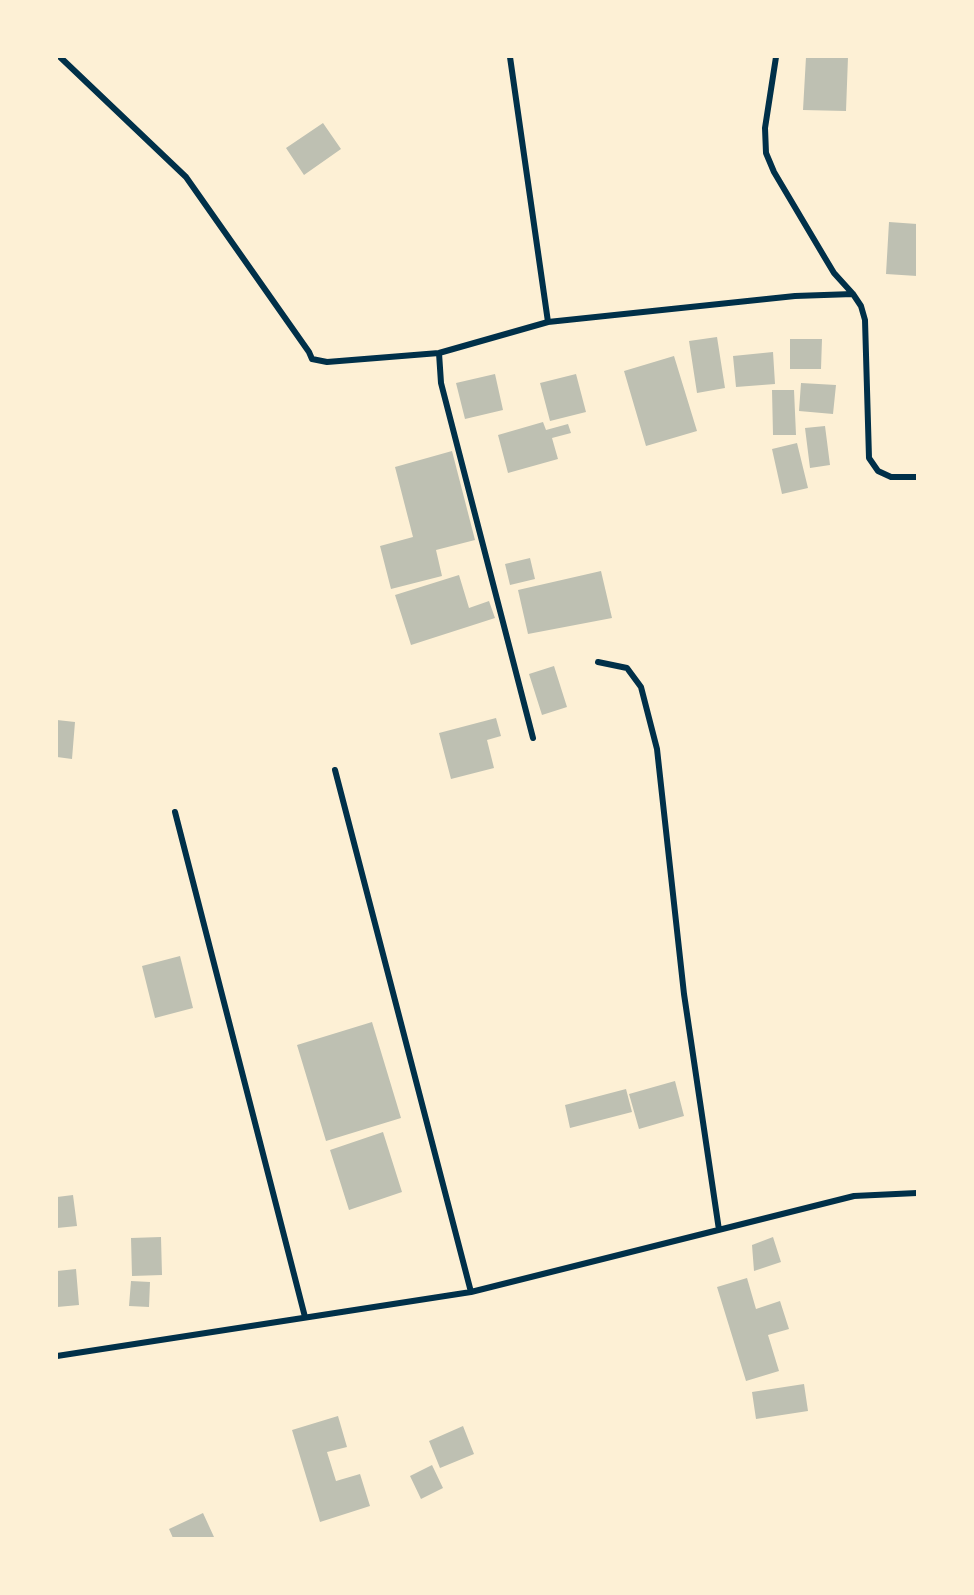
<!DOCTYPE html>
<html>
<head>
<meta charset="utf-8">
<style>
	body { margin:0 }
	#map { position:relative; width:974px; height:1595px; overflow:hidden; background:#fdf0d5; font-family:Quicksand,sans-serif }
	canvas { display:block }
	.frame { position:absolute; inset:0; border:58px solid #fdf0d5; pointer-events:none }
</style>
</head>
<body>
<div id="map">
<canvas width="974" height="1595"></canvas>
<div class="frame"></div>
</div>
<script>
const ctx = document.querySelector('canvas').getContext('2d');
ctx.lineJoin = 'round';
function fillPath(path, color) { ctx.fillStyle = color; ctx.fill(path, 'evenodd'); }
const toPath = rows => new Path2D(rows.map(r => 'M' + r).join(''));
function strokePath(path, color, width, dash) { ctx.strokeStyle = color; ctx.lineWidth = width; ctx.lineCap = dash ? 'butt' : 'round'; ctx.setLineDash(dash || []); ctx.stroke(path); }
const building = toPath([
	[806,57,848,57,846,111,803,110],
	[323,123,341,149,304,175,286,148],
	[889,222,917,224,917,276,886,274],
	[717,337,725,388,697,393,689,341],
	[790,339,822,339,821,369,790,369],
	[773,352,775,384,736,387,733,356],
	[674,356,697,431,646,446,624,371],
	[495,374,503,410,465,419,456,383],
	[576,374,586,412,550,421,540,383],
	[801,383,836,385,833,414,799,411],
	[772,390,794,390,796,435,773,435],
	[543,422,546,430,568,424,571,433,552,438,558,459,508,473,498,435],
	[825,426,830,465,810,468,805,428],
	[797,443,808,488,782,494,772,449],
	[452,451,475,540,436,550,442,576,391,589,380,546,413,537,395,467],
	[530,558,535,579,510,585,505,564],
	[601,571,612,618,528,634,518,590],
	[459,575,469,608,489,601,495,618,411,645,395,595],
	[554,666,567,707,542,715,529,674],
	[496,718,501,736,487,740,494,768,451,779,439,733],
	[57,720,75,722,72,759,57,757],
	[180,956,193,1008,155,1018,142,966],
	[372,1022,401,1118,326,1141,297,1045],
	[675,1081,684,1116,639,1129,629,1094],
	[626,1089,632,1112,570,1128,565,1105],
	[383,1132,402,1192,349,1210,330,1150],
	[73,1195,77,1226,57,1228,57,1197],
	[161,1237,162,1275,132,1276,131,1238],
	[773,1237,781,1262,754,1271,752,1245],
	[76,1269,79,1305,57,1307,57,1271],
	[747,1278,756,1309,780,1301,789,1329,768,1335,779,1371,746,1381,717,1287],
	[131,1281,150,1282,149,1307,129,1306],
	[804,1384,808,1411,756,1419,752,1392],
	[338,1416,347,1447,327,1452,336,1481,360,1474,370,1506,320,1522,292,1430],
	[463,1426,474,1454,440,1468,429,1441],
	[432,1465,443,1488,421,1499,410,1476],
	[203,1513,214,1537,173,1538,169,1529]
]);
const minor = toPath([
	[60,57,186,177,309,352,312,359,327,362,439,353,548,322,795,296,853,294],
	[510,57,548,322],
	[776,57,765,128,766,153,774,172,825,258,834,273,853,294,861,306,865,320,869,458,878,471,891,477,917,477],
	[439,353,441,383,533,738],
	[598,662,627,668,641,687,657,749,684,994,719,1230],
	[335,770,471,1292],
	[175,812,305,1317],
	[57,1356,471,1292,854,1196,917,1193]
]);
fillPath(building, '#bec0b2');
strokePath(minor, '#003049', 6);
</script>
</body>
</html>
